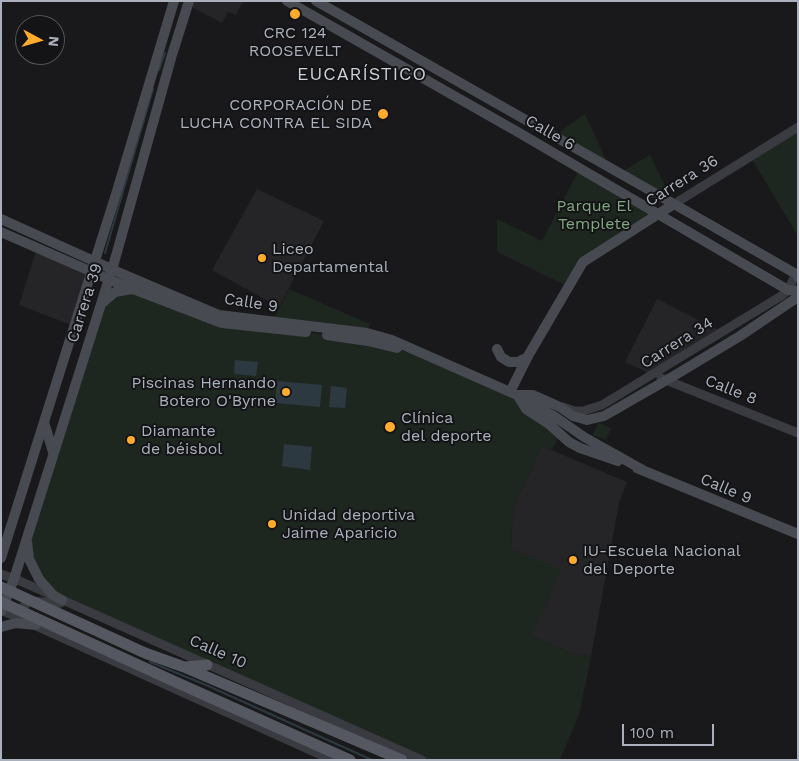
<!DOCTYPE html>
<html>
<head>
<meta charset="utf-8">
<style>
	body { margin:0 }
	#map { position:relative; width:799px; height:761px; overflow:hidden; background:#19191b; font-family:"Work Sans",sans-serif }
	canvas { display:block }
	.frame { position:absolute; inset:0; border:2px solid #aab1bc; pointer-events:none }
	.north { position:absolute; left:15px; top:15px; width:50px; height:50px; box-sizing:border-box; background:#141416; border:1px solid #505358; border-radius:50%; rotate:96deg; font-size:14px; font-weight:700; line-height:20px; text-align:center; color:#aab1bc }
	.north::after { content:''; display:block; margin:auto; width:18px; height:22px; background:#ffab2d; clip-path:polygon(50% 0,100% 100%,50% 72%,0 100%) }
	.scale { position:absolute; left:622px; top:724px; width:92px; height:22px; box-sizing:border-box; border:2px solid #aab1bc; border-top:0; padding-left:6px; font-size:15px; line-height:18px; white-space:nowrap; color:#aab1bc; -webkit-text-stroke:4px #141416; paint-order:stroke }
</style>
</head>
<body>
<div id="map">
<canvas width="799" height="761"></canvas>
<div class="frame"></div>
<div class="north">N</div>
<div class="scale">100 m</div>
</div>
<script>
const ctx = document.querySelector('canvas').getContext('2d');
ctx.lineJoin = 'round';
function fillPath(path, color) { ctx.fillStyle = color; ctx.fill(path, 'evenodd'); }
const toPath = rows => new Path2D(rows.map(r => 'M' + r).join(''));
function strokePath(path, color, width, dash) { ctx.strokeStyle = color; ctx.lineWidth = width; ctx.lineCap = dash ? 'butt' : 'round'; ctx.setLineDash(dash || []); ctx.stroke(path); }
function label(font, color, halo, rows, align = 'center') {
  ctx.font = font + ' "Work Sans",sans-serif'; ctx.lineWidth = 4; ctx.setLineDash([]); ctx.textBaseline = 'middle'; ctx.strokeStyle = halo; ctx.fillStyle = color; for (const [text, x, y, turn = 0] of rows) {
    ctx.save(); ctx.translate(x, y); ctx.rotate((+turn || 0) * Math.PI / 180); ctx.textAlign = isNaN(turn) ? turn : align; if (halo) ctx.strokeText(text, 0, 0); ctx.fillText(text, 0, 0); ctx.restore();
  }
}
const built = toPath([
	[189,1,243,1,236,15,228,12,222,23,188,5],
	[257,189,324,221,279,307,212,270],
	[37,248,92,271,74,326,19,305],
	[657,299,722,332,653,375,625,362],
	[542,446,627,482,619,503,591,657,569,652,531,636,512,549,511,536,514,506]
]);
const green = toPath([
	[585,114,607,162,557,134],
	[798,127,798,236,750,156],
	[650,155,669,194,667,196,623,171],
	[580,168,659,213,583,262,569,287,497,252,497,219,542,241],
	[125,289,264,328,321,334,368,341,390,346,504,389,560,434,552,450,542,446,514,506,511,536,512,549,561,571,531,636,569,652,591,657,579,715,560,760,422,760,53,595,27,549,107,297],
	[289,289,370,324,367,333,272,322],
	[598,423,611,428,606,440,593,435]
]);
const water = toPath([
	[235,360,258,362,256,376,234,374],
	[277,381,322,385,320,407,275,403],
	[331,386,347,388,345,408,329,407],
	[284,444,312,447,310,470,282,466]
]);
const stream = toPath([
	[159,70,165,53],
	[105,253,153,89],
	[150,662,206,685,372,760]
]);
const tertiary = toPath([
	[674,204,798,127],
	[661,378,798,433],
	[563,407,574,411,583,411,602,405,781,296,788,290,796,274],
	[1,574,20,581,422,760],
	[1,610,332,760],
	[25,617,23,607,29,601,61,603]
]);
const secondary = toPath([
	[287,1,516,131,788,290,798,291],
	[316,1,674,204,796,274,798,277],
	[1,219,118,272,219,315,367,333,392,340,517,395,554,416,584,437,643,470],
	[1,232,115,282,214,320,222,323,306,332],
	[101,304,115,292,132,289],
	[327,335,368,341,397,348],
	[497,349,501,357,509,362,518,362,528,357],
	[510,392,528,356,583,262,674,204],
	[518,395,533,395,560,407,573,416,587,420,604,416,672,377,740,336,798,297],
	[518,396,526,409,549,424,569,442,580,448,618,461],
	[44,422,53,452],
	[637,468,798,534],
	[27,542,29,559,39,579,53,595,62,600],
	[1,558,117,191,174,1],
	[1,611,14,579,114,263,172,55,189,1],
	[1,627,16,623,36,625]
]);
const primary = toPath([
	[1,587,145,653,184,667,402,760],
	[1,602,169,679,350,760],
	[186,667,207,665]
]);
const markers = [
	[295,14,6,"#ffab2d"],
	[383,114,6,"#ffab2d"],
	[262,258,5,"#ffab2d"],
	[286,392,5,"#ffab2d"],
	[390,427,6,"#ffab2d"],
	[131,440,5,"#ffab2d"],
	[272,524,5,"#ffab2d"],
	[573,560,5,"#ffab2d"]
];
const poiNames = [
	["CRC 124",295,33,"center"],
	["ROOSEVELT",295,51,"center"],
	["CORPORACIÓN DE",372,105,"right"],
	["LUCHA CONTRA EL SIDA",372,123,"right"],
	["Liceo",272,249],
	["Departamental",272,267],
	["Piscinas Hernando",276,383,"right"],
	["Botero O'Byrne",276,401,"right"],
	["Clínica",401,418],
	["del deporte",401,436],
	["Diamante",141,431],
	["de béisbol",141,449],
	["Unidad deportiva",282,515],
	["Jaime Aparicio",282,533],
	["IU-Escuela Nacional",583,551],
	["del Deporte",583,569]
];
const streetNames = [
	["Calle 6",550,133,30],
	["Carrera 36",682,181,-32],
	["Carrera 39",85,303,-72],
	["Calle 9",251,303,9],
	["Carrera 34",677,343,-32],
	["Calle 8",731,390,22],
	["Calle 9",726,489,23],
	["Calle 10",218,652,24]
];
const parkNames = [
	["Parque El",594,206],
	["Templete",594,224]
];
const neighbourhoodNames = [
	["EUCARÍSTICO",362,75]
];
fillPath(built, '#252528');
fillPath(green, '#1e271f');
fillPath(water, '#2d3941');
strokePath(stream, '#2d3941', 2);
strokePath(tertiary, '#393b41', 9);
strokePath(secondary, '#474a51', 10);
strokePath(primary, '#555860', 11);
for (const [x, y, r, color] of markers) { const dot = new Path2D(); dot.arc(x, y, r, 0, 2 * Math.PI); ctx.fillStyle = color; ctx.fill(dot); strokePath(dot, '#141416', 2); }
label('16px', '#aab1bc', '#141416', poiNames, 'left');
label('16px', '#aab1bc', '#141416', streetNames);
label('16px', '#80a880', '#141416', parkNames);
ctx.letterSpacing = '1px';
label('18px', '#ccd0d7', '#141416', neighbourhoodNames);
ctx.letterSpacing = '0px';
</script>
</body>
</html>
